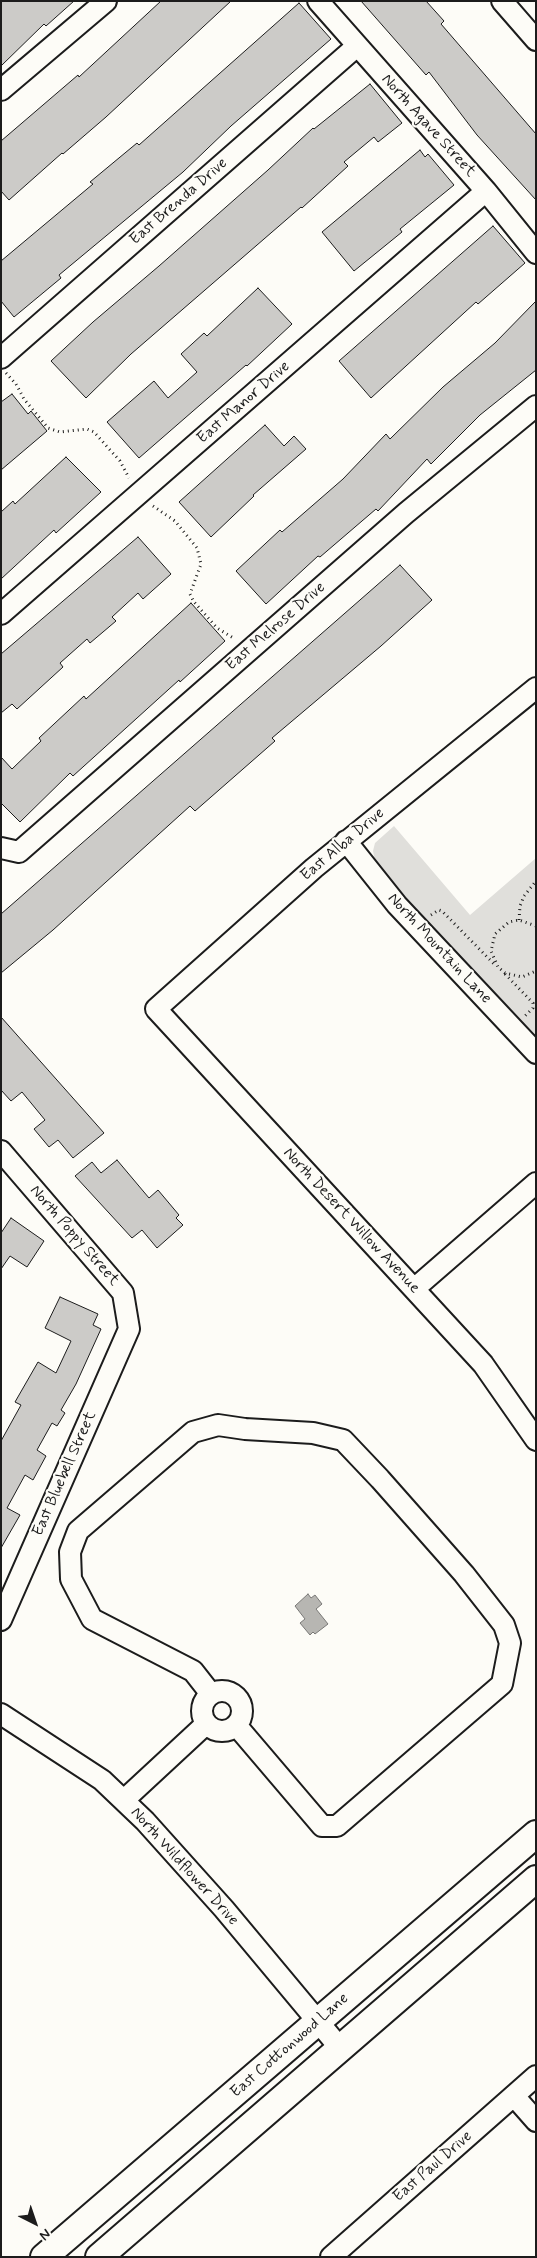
<!DOCTYPE html>
<html>
<head>
<meta charset="utf-8">
<style>
	body { margin:0 }
	#map { position:relative; width:537px; height:2258px; overflow:hidden; background:#fdfcf7; font-family:Mynerve,sans-serif }
	canvas { display:block }
	.frame { position:absolute; inset:0; border:2px solid #1c1c1c; pointer-events:none }
	.north { position:absolute; left:10px; top:2198px; width:50px; height:50px; -webkit-text-stroke:4px #fdfcf7; paint-order:stroke; rotate:139deg; font-size:14px; font-weight:700; line-height:20px; text-align:center; color:#1c1c1c }
	.north::after { content:''; display:block; margin:auto; width:18px; height:22px; background:#1c1c1c; clip-path:polygon(50% 0,100% 100%,50% 72%,0 100%) }
</style>
</head>
<body>
<div id="map">
<canvas width="537" height="2258"></canvas>
<div class="frame"></div>
<div class="north">N</div>
</div>
<script>
const ctx = document.querySelector('canvas').getContext('2d');
ctx.lineJoin = 'round';
function fillPath(path, color) { ctx.fillStyle = color; ctx.fill(path, 'evenodd'); }
const toPath = rows => new Path2D(rows.map(r => 'M' + r).join(''));
function strokePath(path, color, width, dash) { ctx.strokeStyle = color; ctx.lineWidth = width; ctx.lineCap = dash ? 'butt' : 'round'; ctx.setLineDash(dash || []); ctx.stroke(path); }
function label(font, color, halo, rows, align = 'center') {
  ctx.font = font + ' Mynerve,sans-serif'; ctx.lineWidth = 4.5; ctx.setLineDash([]); ctx.textBaseline = 'middle'; ctx.strokeStyle = halo; ctx.fillStyle = color; for (const [text, x, y, turn = 0] of rows) {
    ctx.save(); ctx.translate(x, y); ctx.rotate((+turn || 0) * Math.PI / 180); ctx.textAlign = isNaN(turn) ? turn : align; if (halo) ctx.strokeText(text, 0, 0); ctx.fillText(text, 0, 0); ctx.restore();
  }
}
const green = toPath([
	[394,826,470,915,536,858,536,1035,414,908,375,861,373,851,375,843]
]);
const water = toPath([
	[308,1594,311,1598,315,1595,322,1604,316,1609,328,1624,315,1634,313,1632,310,1635,300,1623,305,1619,295,1606,308,1594]
]);
const building = toPath([
	[1,1,74,1,46,26,44,24,1,66,1,1],
	[161,1,231,1,106,117,63,154,62,153,9,200,1,191,1,141,78,75,79,77,161,1],
	[361,1,426,1,444,21,441,24,536,134,536,200,477,135,429,72,426,75,361,1],
	[299,3,331,39,231,126,183,172,59,275,61,278,14,317,1,301,1,261,93,184,90,182,137,143,139,145,299,3],
	[370,84,402,123,378,142,374,137,344,162,348,166,302,208,301,207,131,354,86,398,51,361,93,322,159,266,268,170,313,128,314,129,370,84],
	[420,150,425,157,428,154,454,185,400,229,402,232,354,271,322,232,420,150],
	[493,226,525,263,478,304,476,302,371,398,339,361,493,226],
	[258,288,292,324,247,366,246,365,139,458,107,422,154,381,168,398,197,372,181,354,204,333,207,336,258,288],
	[536,301,536,370,480,415,431,464,427,459,378,511,376,509,320,557,318,556,266,604,236,571,280,530,282,532,343,479,386,434,390,439,443,387,495,343,536,301],
	[12,394,28,414,31,411,47,431,1,470,1,402,12,394],
	[265,425,284,446,294,436,306,449,253,495,254,496,211,537,179,502,265,425],
	[66,457,101,492,56,533,54,530,1,579,1,512,13,501,15,504,66,457],
	[138,537,171,574,143,599,138,593,112,617,116,621,90,643,87,639,60,663,63,667,17,709,12,704,1,713,1,654,138,537],
	[400,565,432,600,381,646,272,738,275,741,195,811,190,806,53,930,1,973,1,914,400,565],
	[191,603,225,641,180,682,179,680,73,776,70,773,20,822,1,803,1,757,12,769,41,741,39,738,84,696,86,699,191,603],
	[1,1017,104,1133,73,1158,58,1140,49,1147,34,1129,45,1120,22,1092,11,1101,1,1090,1,1017],
	[117,1160,149,1198,158,1190,179,1215,176,1218,183,1225,157,1248,142,1230,132,1238,75,1176,92,1162,101,1173,117,1160],
	[11,1218,44,1241,27,1267,10,1256,1,1269,1,1233,11,1218],
	[60,1297,98,1314,93,1325,101,1329,76,1384,61,1410,65,1413,57,1426,52,1423,37,1450,46,1456,33,1480,25,1475,7,1508,20,1515,1,1548,1,1441,21,1405,15,1402,38,1362,56,1373,71,1341,45,1328,60,1297]
]);
const path = toPath([
	[6,373,16,384,24,399,48,428,60,432,87,429,94,432,120,461,129,478],
	[153,506,175,521,197,548,201,564,190,594,194,602,217,628,235,639],
	[431,915,439,910,442,911,495,965],
	[519,920,520,906,524,896,536,881],
	[536,926,519,920,509,922,495,934,491,951,498,967,505,973,522,977,536,971],
	[505,974,533,1003,533,1008,525,1016]
]);
const minor = toPath([
	[318,1,486,191,536,253],
	[502,1,536,40],
	[1,90,106,1],
	[1,358,357,46],
	[1,614,486,191],
	[536,688,314,868,156,1009,483,1364,536,1440],
	[346,841,397,905,536,1053],
	[1,848,19,852,406,513,536,406],
	[1,1151,123,1293,129,1329,1,1620],
	[414,1289,536,1183],
	'202 1711a20 20 0 1 1 40 0a20 20 0 1 1-40 0Z',
	[211,1694,193,1671,92,1619,71,1579,70,1552,78,1531,193,1432,218,1425,245,1429,313,1433,343,1440,380,1479,464,1574,504,1625,510,1643,502,1684,337,1826,322,1826,236,1725],
	[1,1714,102,1780,145,1821,224,1909,340,2048],
	[124,1800,206,1724],
	[514,2096,536,2121],
	[331,2257,536,2076]
]);
const major = toPath([
	[44,2257,536,1834],
	[99,2257,536,1879]
]);
const streetNames = [
	["North Agave Street",428,126,48],
	["East Brenda Drive",179,202,-41],
	["East Manor Drive",244,403,-41],
	["East Melrose Drive",276,627,-41],
	["East Alba Drive",343,845,-40],
	["North Mountain Lane",439,949,47],
	["North Desert Willow Avenue",351,1221,47],
	["North Poppy Street",74,1236,49],
	["East Bluebell Street",65,1474,-66],
	["North Wildflower Drive",184,1867,48],
	["East Cottonwood Lane",290,2046,-41],
	["East Paul Drive",433,2167,-41]
];
fillPath(green, '#e0dfdb');
fillPath(water, '#b7b6b2');
strokePath(water, '#797876', 1);
fillPath(building, '#cccbc8');
strokePath(building, '#1c1c1c', 1);
strokePath(minor, '#1c1c1c', 24);
strokePath(major, '#1c1c1c', 30);
strokePath(path, '#1c1c1c', 3, [1, 4]);
strokePath(minor, '#fdfcf7', 20);
strokePath(major, '#fdfcf7', 26);
label('16px', '#1c1c1c', '#fdfcf7', streetNames);
</script>
</body>
</html>
